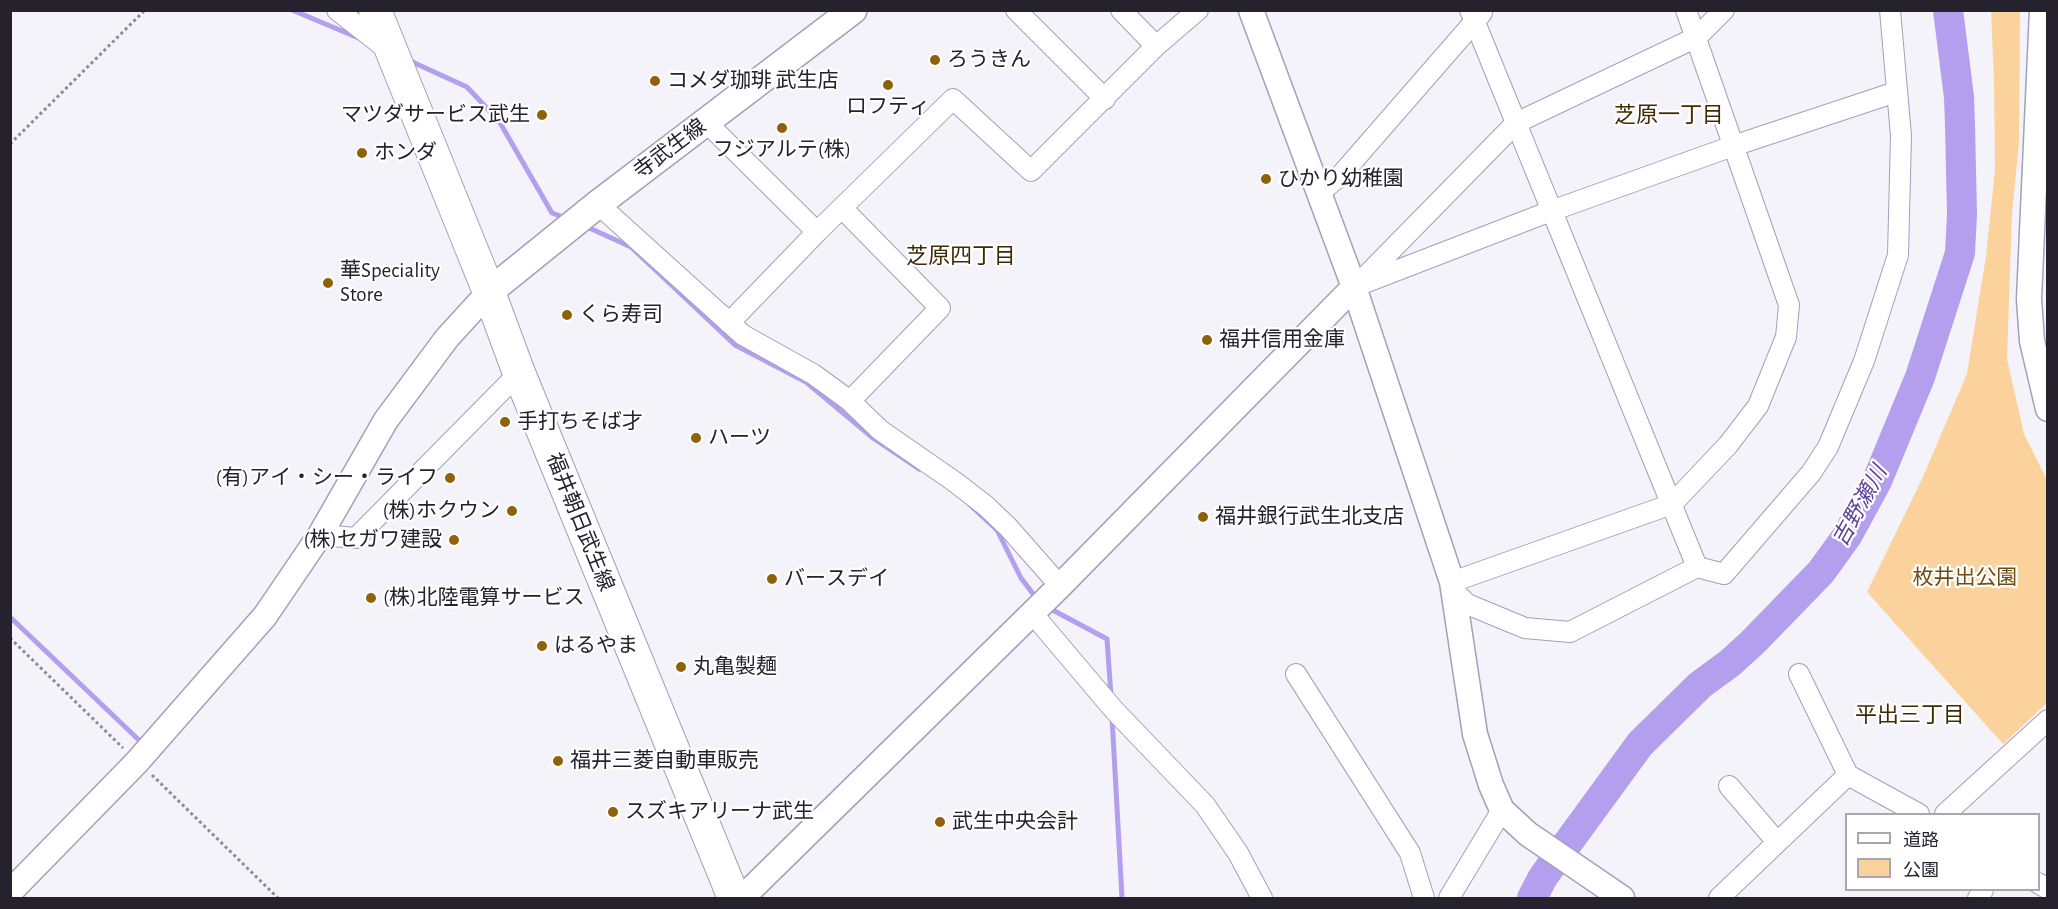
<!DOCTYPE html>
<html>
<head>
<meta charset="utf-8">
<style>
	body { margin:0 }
	#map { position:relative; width:2058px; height:909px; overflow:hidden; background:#f4f3f9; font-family:"Alegreya Sans","Noto Sans JP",sans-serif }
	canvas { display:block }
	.frame { position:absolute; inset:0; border:12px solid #25222e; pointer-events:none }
	.legend { position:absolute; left:1845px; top:813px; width:195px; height:78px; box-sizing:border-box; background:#fff; border:2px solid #a8a7ab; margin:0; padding:8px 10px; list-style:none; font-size:18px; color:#25222e }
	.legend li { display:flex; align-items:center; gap:12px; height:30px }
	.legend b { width:30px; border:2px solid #a8a7ab }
</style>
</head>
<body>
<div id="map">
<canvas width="2058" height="909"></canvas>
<div class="frame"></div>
<ul class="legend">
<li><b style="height:8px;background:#fff"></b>道路</li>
<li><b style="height:16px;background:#fbd29b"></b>公園</li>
</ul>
</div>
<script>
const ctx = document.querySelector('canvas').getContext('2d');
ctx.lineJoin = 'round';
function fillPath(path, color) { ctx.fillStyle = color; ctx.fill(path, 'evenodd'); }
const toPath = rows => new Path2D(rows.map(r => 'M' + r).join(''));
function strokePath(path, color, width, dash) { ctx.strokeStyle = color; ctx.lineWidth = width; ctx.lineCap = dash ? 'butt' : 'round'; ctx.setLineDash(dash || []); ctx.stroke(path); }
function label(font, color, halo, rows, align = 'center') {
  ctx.font = font + ' "Alegreya Sans","Noto Sans JP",sans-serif'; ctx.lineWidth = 4.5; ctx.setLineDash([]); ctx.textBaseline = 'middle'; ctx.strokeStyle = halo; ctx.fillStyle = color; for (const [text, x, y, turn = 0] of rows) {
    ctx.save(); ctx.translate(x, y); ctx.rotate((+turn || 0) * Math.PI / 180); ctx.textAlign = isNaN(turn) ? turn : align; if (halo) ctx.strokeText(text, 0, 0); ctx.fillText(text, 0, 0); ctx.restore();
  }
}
const green = toPath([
	[1991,11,2020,11,2019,143,2012,212,2007,359,2024,434,2048,482,2047,703,2003,744,1867,592,1922,479,1967,374,1986,256,1995,170,1994,81]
]);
const stream = toPath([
	[292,10,361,39],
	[408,60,467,87,499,121,552,213,568,219],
	[585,226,631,247,735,345,806,382,873,438,919,469],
	[970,505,997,530,1021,578,1037,599],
	[1047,607,1107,639,1111,696],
	[10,617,142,743,146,741],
	[1112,717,1122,898]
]);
const river = toPath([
	[1532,898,1543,877,1640,744,1700,685,1730,663,1753,642,1821,572,1847,536,1877,481,1920,377,1960,253,1962,214,1960,125,1959,97,1948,10]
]);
const path = toPath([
	[10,144,145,10],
	[10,638,123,748],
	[152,775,278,898]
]);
const minor = toPath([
	[337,10,387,49],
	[1016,10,1105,99],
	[1121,10,1156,46],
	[1470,10,1697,567],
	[706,122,817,232],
	[1319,193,1340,176,1482,13],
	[598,204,743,335,813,374,850,401,880,430,955,482,986,506,1008,527,1060,586],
	[843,209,940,308,850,401],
	[1361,281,1516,123,1697,37,1724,10],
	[1354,287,1551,211,1733,146,1896,92],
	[729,323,817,232,953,99,1031,171,1156,46,1198,10],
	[320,535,356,538,519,373],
	[1452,582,1672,504,1728,445,1758,406,1786,337,1789,305,1686,10],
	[1454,591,1467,604,1525,628,1570,632,1697,567,1724,574,1811,473,1828,447,1864,361,1898,255,1901,136,1890,10],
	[1032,613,1114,710,1205,805,1238,853,1262,898],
	[1296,674,1410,853,1424,898],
	[1799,674,1848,775,1919,814],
	[1729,786,1777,842],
	[1945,814,2048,720],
	[2038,883,2048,889],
	[1449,898,1502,810],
	[1719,898,1848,775],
	[1978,898,1983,890]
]);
const tertiary = toPath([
	[1251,10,1354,287,1452,582,1475,734,1491,785,1502,810,1528,834,1622,898],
	[2042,10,2029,299,2032,341,2048,409],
	[10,892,137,762,265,616,320,535,386,420,447,338,489,292],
	[742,898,1060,586,1354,287]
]);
const secondary = toPath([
	[489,292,598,204,853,10]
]);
const primary = toPath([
	[375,10,489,292,519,373,734,898]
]);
const markers = [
	[935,60,6,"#90610b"],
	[655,81,6,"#90610b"],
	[888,85,6,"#90610b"],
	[542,115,6,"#90610b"],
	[782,128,6,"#90610b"],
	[362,153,6,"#90610b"],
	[1266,179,6,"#90610b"],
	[328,283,6,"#90610b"],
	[567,315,6,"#90610b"],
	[1207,340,6,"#90610b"],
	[505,422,6,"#90610b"],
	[696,438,6,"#90610b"],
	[450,478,6,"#90610b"],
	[512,511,6,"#90610b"],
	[1203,517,6,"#90610b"],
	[454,540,6,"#90610b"],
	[772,579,6,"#90610b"],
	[371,598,6,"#90610b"],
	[542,646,6,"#90610b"],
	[681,667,6,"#90610b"],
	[558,761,6,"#90610b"],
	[613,812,6,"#90610b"],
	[940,822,6,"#90610b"]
];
const poiNames = [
	["ろうきん",947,60],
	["コメダ珈琲 武生店",667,81],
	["ロフティ",888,107,"center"],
	["マツダサービス武生",530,115,"right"],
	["フジアルテ(株)",782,150,"center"],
	["ホンダ",374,153],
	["ひかり幼稚園",1278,179],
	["華Speciality",340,271],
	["Store",340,295],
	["くら寿司",579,315],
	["福井信用金庫",1219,340],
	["手打ちそば才",517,422],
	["ハーツ",708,438],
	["(有)アイ・シー・ライフ",438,478,"right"],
	["(株)ホクウン",500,511,"right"],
	["福井銀行武生北支店",1215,517],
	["(株)セガワ建設",442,540,"right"],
	["バースデイ",784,579],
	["(株)北陸電算サービス",383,598],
	["はるやま",554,646],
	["丸亀製麺",693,667],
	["福井三菱自動車販売",570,761],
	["スズキアリーナ武生",625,812],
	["武生中央会計",952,822]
];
const streetNames = [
	["寺武生線",670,149,-37],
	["福井朝日武生線",580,522,68]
];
const parkNames = [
	["枚井出公園",1965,578]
];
const neighbourhoodNames = [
	["芝原一丁目",1669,115],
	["芝原四丁目",961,256],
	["平出三丁目",1910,715]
];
const waterNames = [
	["吉野瀬川",1860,506,-61]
];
fillPath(green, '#fbd29b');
strokePath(stream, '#b39fee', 5);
strokePath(river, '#b39fee', 30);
strokePath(minor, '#a59ebc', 22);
strokePath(tertiary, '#a59ebc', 27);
strokePath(secondary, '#a59ebc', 30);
strokePath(primary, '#a59ebc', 34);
strokePath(path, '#8d8b94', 3, [3, 3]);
strokePath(minor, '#fff', 20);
strokePath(tertiary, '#fff', 24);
strokePath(secondary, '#fff', 27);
strokePath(primary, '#fff', 32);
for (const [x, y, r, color] of markers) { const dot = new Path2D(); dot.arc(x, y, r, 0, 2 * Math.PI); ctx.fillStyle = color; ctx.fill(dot); strokePath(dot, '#fff', 2); }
label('21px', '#25222e', '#fff', poiNames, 'left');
label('21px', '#25222e', '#fff', streetNames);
label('21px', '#6f4c11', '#fff', parkNames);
label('22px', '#402a04', '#fff', neighbourhoodNames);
label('italic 22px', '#5e409b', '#fff', waterNames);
</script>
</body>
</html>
